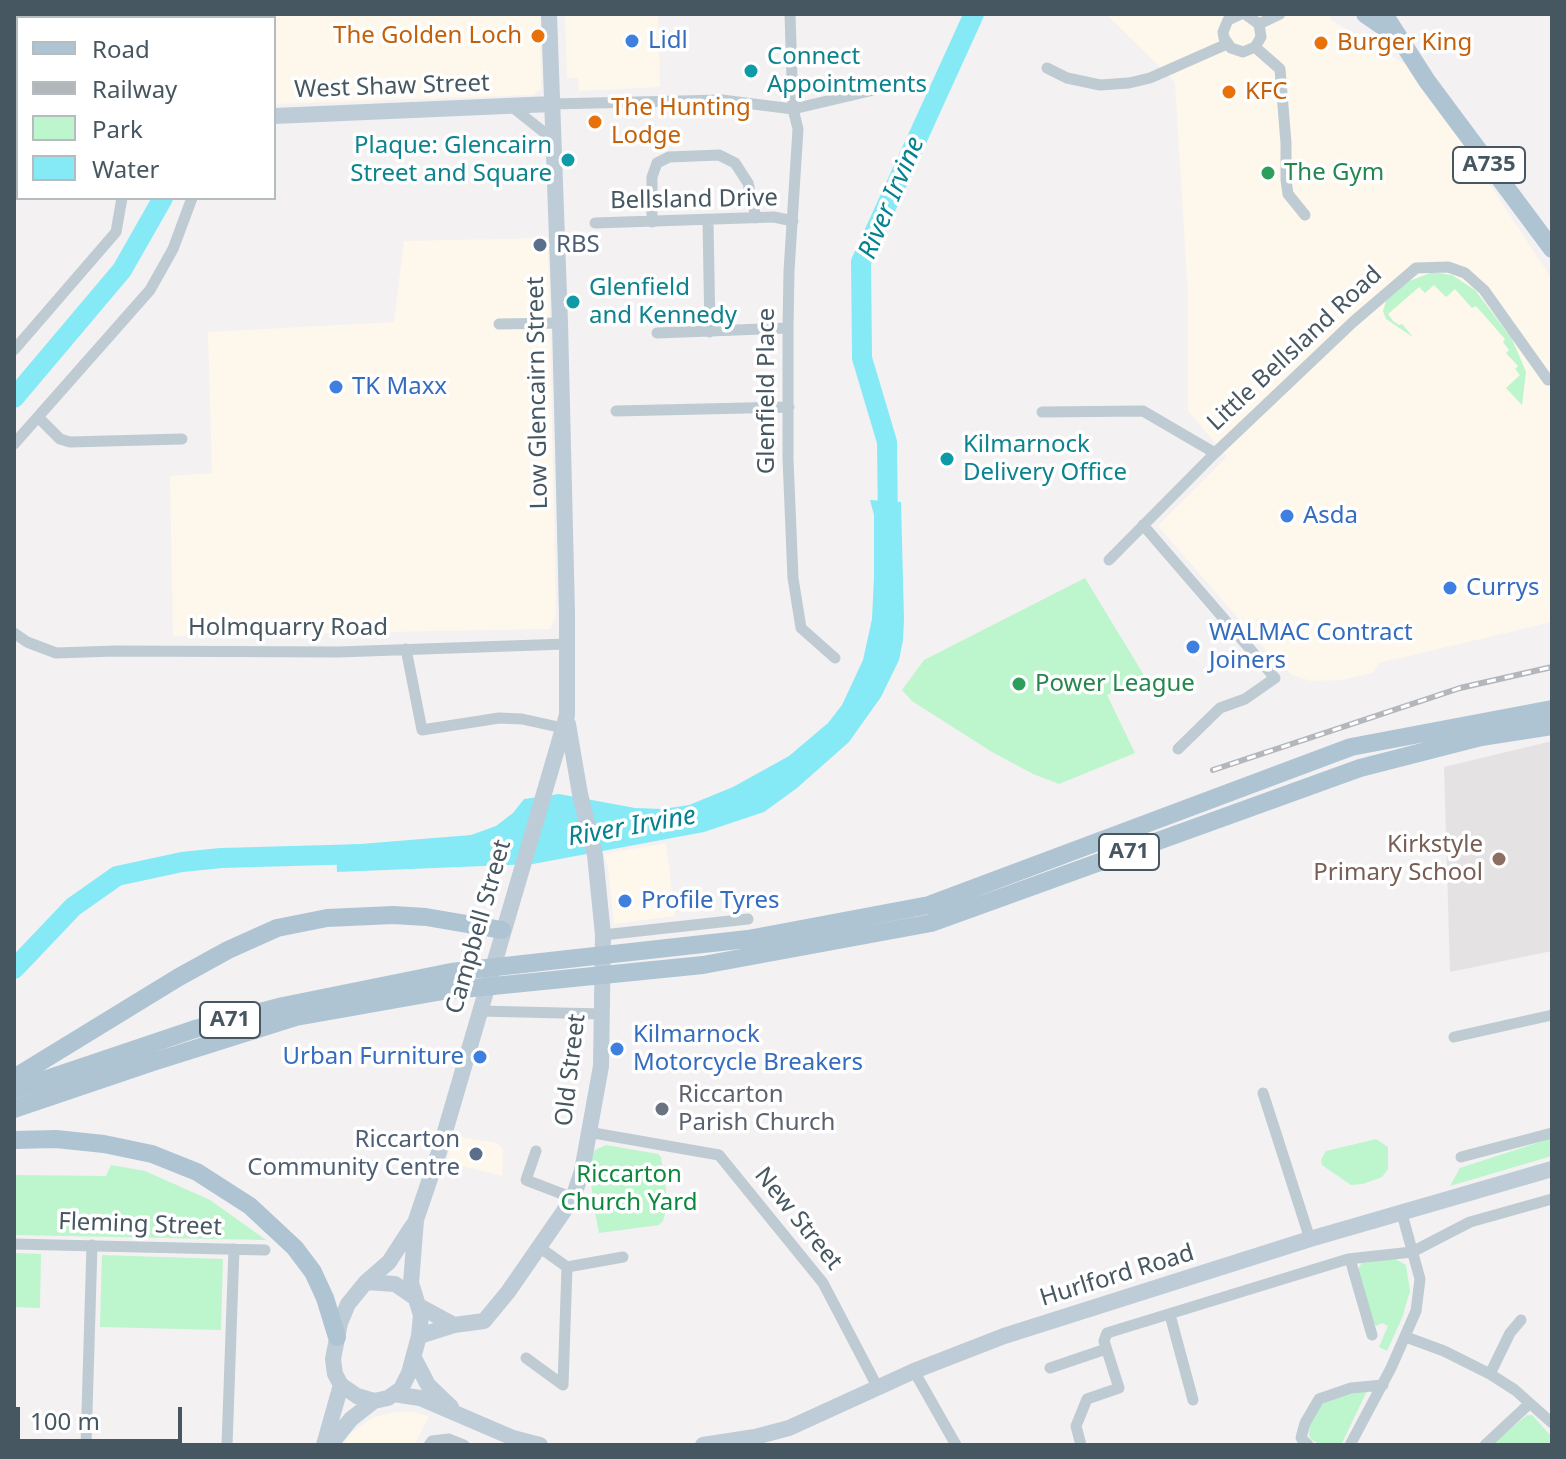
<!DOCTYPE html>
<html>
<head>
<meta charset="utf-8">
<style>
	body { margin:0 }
	#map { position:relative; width:1566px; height:1459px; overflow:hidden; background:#f4f1f2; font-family:"Noto Sans",sans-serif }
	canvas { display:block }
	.frame { position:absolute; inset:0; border:16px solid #475761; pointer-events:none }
	.legend { position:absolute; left:16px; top:16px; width:260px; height:184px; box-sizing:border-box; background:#fff; border:2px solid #b5bcc0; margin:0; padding:10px 14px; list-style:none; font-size:24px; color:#475761 }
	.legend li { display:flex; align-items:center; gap:16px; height:40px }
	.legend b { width:40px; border:2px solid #b5bcc0 }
	.scale { position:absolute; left:16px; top:1407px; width:166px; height:36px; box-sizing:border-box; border:4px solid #475761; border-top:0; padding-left:10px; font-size:24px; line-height:28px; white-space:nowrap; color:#475761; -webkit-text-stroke:6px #fff; paint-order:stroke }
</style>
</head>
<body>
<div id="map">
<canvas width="1566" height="1459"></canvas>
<div class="frame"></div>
<ul class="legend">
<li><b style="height:10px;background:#afc4d3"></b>Road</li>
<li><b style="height:10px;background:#b3b7bc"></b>Railway</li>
<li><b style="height:22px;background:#bdf5cd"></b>Park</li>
<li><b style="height:22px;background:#85eaf6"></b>Water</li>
</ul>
<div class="scale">100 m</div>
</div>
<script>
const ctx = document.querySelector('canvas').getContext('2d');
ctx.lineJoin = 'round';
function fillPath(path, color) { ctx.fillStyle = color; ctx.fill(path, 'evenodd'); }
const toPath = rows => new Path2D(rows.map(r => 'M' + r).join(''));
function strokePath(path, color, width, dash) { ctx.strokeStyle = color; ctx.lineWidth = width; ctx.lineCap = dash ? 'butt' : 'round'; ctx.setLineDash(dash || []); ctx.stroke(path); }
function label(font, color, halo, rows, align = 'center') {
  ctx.font = font + ' "Noto Sans",sans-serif'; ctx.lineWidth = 7; ctx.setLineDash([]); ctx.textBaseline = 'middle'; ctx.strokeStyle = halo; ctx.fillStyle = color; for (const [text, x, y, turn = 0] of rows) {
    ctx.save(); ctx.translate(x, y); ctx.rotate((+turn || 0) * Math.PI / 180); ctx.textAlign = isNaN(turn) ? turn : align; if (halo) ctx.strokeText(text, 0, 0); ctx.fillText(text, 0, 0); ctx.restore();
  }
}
const commercial = toPath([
	[186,14,540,14,541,89,532,95,274,104,274,18,186,18],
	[565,14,658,14,660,87,579,91,578,78,567,78],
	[1106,14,1329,14,1331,20,1413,69,1552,279,1552,622,1379,663,1372,673,1341,680,1311,681,1292,675,1272,657,1158,526,1227,457,1188,411,1188,296,1175,82],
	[548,238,556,614,550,629,173,636,170,476,212,473,208,332,394,322,404,241],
	[666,843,675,916,614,924,608,868,604,854],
	[453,1136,497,1143,503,1150,502,1176,447,1162],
	[396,1412,412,1412,429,1416,414,1445,343,1445,350,1434,373,1417]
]);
const education = toPath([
	[1552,741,1552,951,1450,972,1444,767]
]);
const green = toPath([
	[14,14,151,14,151,18,18,18,18,67,14,66],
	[1433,272,1452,275,1475,290,1512,339,1526,372,1522,405,1506,388,1520,375,1515,369,1518,366,1506,353,1509,350,1503,342,1505,339,1476,306,1472,308,1455,289,1446,297,1434,285,1425,293,1419,287,1388,314,1393,321,1399,325,1402,324,1413,337,1386,319,1383,311,1386,301,1409,281],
	[1085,578,1145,677,1107,695,1135,753,1059,784,1033,774,992,752,912,701,902,690,924,660],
	[1552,1138,1552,1156,1450,1186,1460,1168],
	[1376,1139,1388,1147,1388,1169,1382,1177,1363,1184,1351,1185,1322,1165,1321,1160,1326,1151],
	[606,1145,658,1154,661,1157,668,1204,663,1221,659,1225,599,1233,593,1202,589,1159,595,1150],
	[111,1165,145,1171,210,1200,266,1240,14,1235,14,1175,106,1176],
	[14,1253,41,1254,40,1308,14,1307],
	[102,1255,223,1259,221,1330,100,1327],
	[1395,1259,1406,1265,1410,1291,1402,1318,1387,1351,1379,1347,1388,1326,1382,1323,1376,1326,1373,1322,1358,1273,1359,1267,1362,1263],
	[1360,1391,1367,1391,1341,1445,1321,1445,1312,1440,1309,1436,1310,1422,1318,1407,1324,1403],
	[1527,1415,1532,1415,1552,1437,1552,1445,1491,1445]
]);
const water = toPath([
	[870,500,901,502,904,619,903,640,899,660,881,697,849,742,797,788,764,812,704,832,533,864,337,872,336,846,471,835,496,826,513,813,524,799,559,794,635,808,663,809,689,805,733,787,789,756,828,723,842,705,863,660,872,619,874,577,874,515]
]);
const river = toPath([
	[167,14,167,18],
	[14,398,122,270,163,198],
	[888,526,887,442,862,358,861,262,974,14],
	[14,969,73,907,117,876,182,862,221,858,364,854]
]);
const street = toPath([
	[790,14,793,109,798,129,789,271,788,328,788,459,793,578,801,628,835,658],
	[1241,14,1228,20,1223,32,1224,38,1231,48,1243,52,1255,47,1261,37,1259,24,1245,14],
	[1259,24,1280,14],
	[1255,47,1280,69,1286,143,1286,180,1288,194,1305,215],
	[1047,68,1067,78,1100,85,1129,83,1150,78,1227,44],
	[552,104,722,100,793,109,874,90],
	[511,106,555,141],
	[708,221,710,332],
	[652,222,652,177,657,163,669,157,719,155,735,163,748,183,756,218],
	[595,223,774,217,793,221],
	[499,324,560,323],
	[657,333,788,328],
	[14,350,116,232,122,198],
	[616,411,789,407],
	[1042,412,1143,411,1215,453],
	[38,417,60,439,70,442,182,439],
	[14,444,150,290,173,249,192,198],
	[1143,525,1275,678,1245,699,1220,708,1178,749],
	[1109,560,1215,453,1353,322,1416,268,1448,267,1465,273,1484,290,1548,380],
	[14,633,27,642,56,653,115,651,338,652,566,644],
	[406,649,422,730,499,718,522,719,563,728],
	[603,935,748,919],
	[480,1011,603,1014],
	[1454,1037,1552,1015],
	[1263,1093,1310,1239],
	[588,1132,719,1155,823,1283,878,1388],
	[536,1151,526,1180,573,1198],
	[1461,1157,1552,1133],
	[14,1244,265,1250],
	[1350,1259,1372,1335],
	[567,1267,623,1257],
	[1170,1315,1193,1400],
	[1406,1337,1444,1351,1490,1374,1515,1390,1552,1423],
	[526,1358,563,1385,567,1267,539,1247],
	[1050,1368,1106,1349],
	[914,1371,956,1445],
	[1490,1374,1510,1333,1521,1320],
	[86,1445,92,1245],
	[227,1445,234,1249],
	[429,1445,432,1441,449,1439,464,1445],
	[1081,1445,1076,1426,1087,1399,1119,1388,1104,1341,1107,1333,1348,1259,1412,1252,1470,1222,1552,1199],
	[1308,1445,1301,1438,1305,1423,1319,1399,1351,1388,1383,1385],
	[1350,1445,1391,1368,1416,1311,1420,1279,1402,1214],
	[1485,1445,1529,1404]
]);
const secondary = toPath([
	[14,81,18,82],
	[274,116,552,104],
	[366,1282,389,1262,413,1225],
	[414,1297,395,1284,366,1282,348,1304,340,1323,333,1359,335,1374,341,1385,357,1396,374,1401,388,1398,401,1389,409,1373,419,1336,421,1315,411,1283,416,1220,439,1152,567,715,567,613,560,323,549,14],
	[419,1306,454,1325],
	[419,1336,454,1325,484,1321,508,1292,573,1198,582,1171,601,1066,603,935,595,855,580,794,568,724],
	[414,1358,428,1385,451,1407],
	[394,1394,420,1398,513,1438,540,1445],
	[324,1445,341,1385],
	[330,1445,351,1419,374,1401],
	[703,1445,755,1437,789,1428,914,1371,1004,1336,1310,1239,1552,1169]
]);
const primary = toPath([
	[1365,14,1391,32],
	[1384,14,1427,81,1552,249],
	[14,1078,179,977,228,950,277,928,327,918,393,915,426,917,502,930],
	[14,1090,195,1029,283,1006,451,972,748,939,929,905,1351,747,1552,709],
	[14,1109,153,1062,296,1017,443,991,703,965,931,923,1360,768,1481,737,1552,726],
	[14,1140,56,1139,104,1144,152,1154,197,1172,250,1206,295,1248,313,1272,325,1298,337,1337]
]);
const rail = toPath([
	[1213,770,1460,688,1552,667]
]);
const markers = [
	[538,36,8,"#e8710a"],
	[632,41,8,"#3f7fe0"],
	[1321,43,8,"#e8710a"],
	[751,71,8,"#0f9aa8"],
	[1229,92,8,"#e8710a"],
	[595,122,8,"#e8710a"],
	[568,160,8,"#0f9aa8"],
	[1268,173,8,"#2e9e5b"],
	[540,245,8,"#5c6f8a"],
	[573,302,8,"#0f9aa8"],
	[336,387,8,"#3f7fe0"],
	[947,459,8,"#0f9aa8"],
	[1287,516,8,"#3f7fe0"],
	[1450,588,8,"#3f7fe0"],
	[1193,647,8,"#3f7fe0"],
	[1019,684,8,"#2e9e5b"],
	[1499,859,8,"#8d6e63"],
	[625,901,8,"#3f7fe0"],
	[617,1049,8,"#3f7fe0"],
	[480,1057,8,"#3f7fe0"],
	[662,1109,8,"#6b7280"],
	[476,1154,8,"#5c6f8a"]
];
const shields = [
	[1489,165,72],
	[1129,852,60],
	[230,1020,60]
];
const shieldNames = [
	["A735",1489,165],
	["A71",1129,852],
	["A71",230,1020]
];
const foodNames = [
	["The Golden Loch",522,36,"right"],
	["Burger King",1337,43],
	["KFC",1245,92],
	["The Hunting",611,108],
	["Lodge",611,136]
];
const shopNames = [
	["Lidl",648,41],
	["TK Maxx",352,387],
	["Asda",1303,516],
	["Currys",1466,588],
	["WALMAC Contract",1209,633],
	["Joiners",1209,661],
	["Profile Tyres",641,901],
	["Kilmarnock",633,1035],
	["Motorcycle Breakers",633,1063],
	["Urban Furniture",464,1057,"right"]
];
const cultureNames = [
	["Connect",767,57],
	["Appointments",767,85],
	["Plaque: Glencairn",552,146,"right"],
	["Street and Square",552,174,"right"],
	["Glenfield",589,288],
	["and Kennedy",589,316],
	["Kilmarnock",963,445],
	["Delivery Office",963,473]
];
const streetNames = [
	["West Shaw Street",392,87,-2],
	["Bellsland Drive",694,200,-1],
	["Little Bellsland Road",1295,349,-43],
	["Glenfield Place",767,391,-90],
	["Low Glencairn Street",538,393,-91],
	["Holmquarry Road",288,628],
	["Campbell Street",479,927,-74],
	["Old Street",571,1070,-83],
	["New Street",798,1219,51],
	["Fleming Street",140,1225,2],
	["Hurlford Road",1117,1276,-17]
];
const leisureNames = [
	["The Gym",1284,173],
	["Power League",1035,684]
];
const serviceNames = [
	["RBS",556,245],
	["Riccarton",460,1140,"right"],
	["Community Centre",460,1168,"right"]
];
const educationNames = [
	["Kirkstyle",1483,845],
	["Primary School",1483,873]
];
const worshipNames = [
	["Riccarton",678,1095],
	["Parish Church",678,1123]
];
const parkNames = [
	["Riccarton",629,1175],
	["Church Yard",629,1203]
];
const waterNames = [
	["River Irvine",892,198,-67],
	["River Irvine",632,827,-10]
];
fillPath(commercial, '#fef7eb');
fillPath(education, '#e5e2e4');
fillPath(green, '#bdf5cd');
fillPath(water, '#85eaf6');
strokePath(river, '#85eaf6', 20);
strokePath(street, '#becbd2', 11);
strokePath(secondary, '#bdccd7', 16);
strokePath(primary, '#afc4d3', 18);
strokePath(rail, '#b3b7bc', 6);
strokePath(rail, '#fff', 3, [9]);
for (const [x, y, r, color] of markers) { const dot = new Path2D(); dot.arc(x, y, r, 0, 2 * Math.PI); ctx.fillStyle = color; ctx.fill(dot); strokePath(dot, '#fff', 3); }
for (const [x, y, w] of shields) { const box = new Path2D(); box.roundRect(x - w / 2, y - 18, w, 36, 6); ctx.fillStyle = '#fff'; ctx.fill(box); strokePath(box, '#475761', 2); }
label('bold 22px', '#475761', null, shieldNames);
label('24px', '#c56008', '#fff', foodNames, 'left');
label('24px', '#366cbe', '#fff', shopNames, 'left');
label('24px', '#0d838f', '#fff', cultureNames, 'left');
label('24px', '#475761', '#fff', streetNames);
label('24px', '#27864d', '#fff', leisureNames, 'left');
label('24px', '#4e5e75', '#fff', serviceNames, 'left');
label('24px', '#785e54', '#fff', educationNames, 'right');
label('24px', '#5b616d', '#fff', worshipNames, 'left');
label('24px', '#0d873e', '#fff', parkNames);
label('italic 26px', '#048290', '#fff', waterNames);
</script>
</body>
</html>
